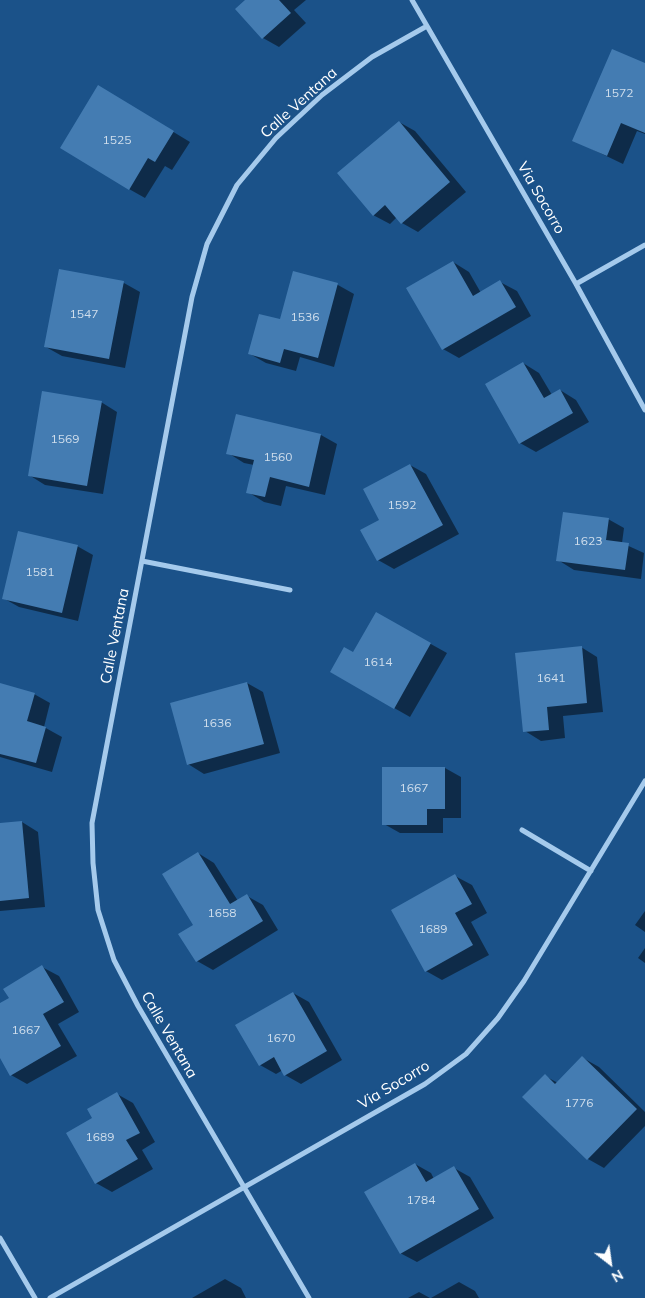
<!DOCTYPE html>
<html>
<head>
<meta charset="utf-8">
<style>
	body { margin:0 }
	#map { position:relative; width:645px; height:1298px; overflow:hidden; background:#1b5289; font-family:Mulish,sans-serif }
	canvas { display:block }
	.north { position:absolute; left:585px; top:1238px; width:50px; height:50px; -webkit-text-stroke:4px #1b5289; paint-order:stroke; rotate:150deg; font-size:14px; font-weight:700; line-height:20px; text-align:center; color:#fff }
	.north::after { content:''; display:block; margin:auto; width:18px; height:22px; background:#fff; clip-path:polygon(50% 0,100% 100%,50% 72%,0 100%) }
</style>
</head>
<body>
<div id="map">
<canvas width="645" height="1298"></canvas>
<div class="north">N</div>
</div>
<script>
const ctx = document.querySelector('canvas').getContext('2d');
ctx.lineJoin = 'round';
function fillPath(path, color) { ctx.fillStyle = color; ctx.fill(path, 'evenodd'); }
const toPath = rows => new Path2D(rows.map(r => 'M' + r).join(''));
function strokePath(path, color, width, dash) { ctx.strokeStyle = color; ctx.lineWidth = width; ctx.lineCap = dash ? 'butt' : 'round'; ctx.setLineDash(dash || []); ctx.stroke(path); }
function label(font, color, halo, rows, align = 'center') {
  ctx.font = font + ' Mulish,sans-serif'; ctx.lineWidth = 4.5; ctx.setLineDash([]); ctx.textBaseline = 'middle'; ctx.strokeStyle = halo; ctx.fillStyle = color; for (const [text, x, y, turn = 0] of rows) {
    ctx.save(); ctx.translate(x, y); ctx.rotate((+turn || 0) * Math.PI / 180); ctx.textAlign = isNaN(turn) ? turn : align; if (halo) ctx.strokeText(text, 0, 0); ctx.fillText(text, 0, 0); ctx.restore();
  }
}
const shadow = toPath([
	[247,0,306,0,294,10,306,23,279,47,263,38],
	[645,64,645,134,637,131,623,164,573,140],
	[114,96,190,142,172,170,165,166,145,198,129,189],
	[399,122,415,131,466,192,418,232,402,223,397,217,390,224,373,215],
	[453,262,469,272,481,293,500,282,517,291,531,316,459,358,443,349],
	[294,273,338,285,354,294,334,367,300,357,296,371,266,363,250,354,281,321],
	[124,283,140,292,125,368,62,356,46,347],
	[523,363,539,373,552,395,560,390,576,400,589,422,536,452,520,443],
	[101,402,117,412,103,494,45,485,29,475],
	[321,435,337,444,325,495,286,486,281,506,264,502,248,492,254,465,244,463,228,453],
	[410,465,426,474,459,534,394,569,378,560,381,520],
	[608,519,624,528,622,543,644,553,641,579,574,570,558,560],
	[77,546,93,555,78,621,19,607,3,598],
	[377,614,447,653,410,717,331,672,354,654],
	[581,647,597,657,603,712,563,716,565,738,541,741,525,731],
	[247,683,263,692,280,753,204,774,188,764],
	[0,684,34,694,50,703,44,727,62,737,52,772,0,757],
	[384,768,445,768,461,777,461,818,443,818,443,833,400,833,384,824],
	[22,822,38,832,45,907,0,911,0,824],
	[198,853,214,863,238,901,247,896,263,905,278,930,213,970,197,961,195,925],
	[455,876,472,885,487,913,471,922,489,955,442,980,426,971],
	[645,911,645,932,635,925],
	[645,948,645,963,638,958],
	[42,967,59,976,79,1012,58,1024,77,1056,27,1084,11,1075,0,1056,0,1005,10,999],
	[293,993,309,1002,342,1060,301,1084,285,1075,283,1070,276,1074,260,1065],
	[583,1058,599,1067,645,1112,645,1126,604,1168,588,1159,545,1076,558,1083],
	[117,1094,133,1103,155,1142,142,1150,153,1169,112,1192,96,1183,94,1118],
	[415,1164,431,1173,434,1179,454,1168,470,1177,494,1218,417,1262,400,1253],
	[225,1279,241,1288,246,1298,192,1298],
	[459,1282,475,1291,479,1298,431,1298],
	[419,1292,430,1298,408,1298]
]);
const building = toPath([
	[245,0,279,0,291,13,262,39,235,9],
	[612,49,645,63,645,133,621,123,607,156,572,141],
	[98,85,174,131,155,162,148,158,129,190,60,148],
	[399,121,450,182,401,224,385,205,373,216,337,173],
	[453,261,473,296,500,280,516,307,442,350,406,288],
	[59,269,124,281,109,359,44,347],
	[293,271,338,283,318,358,284,349,280,363,248,354,259,314,280,319],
	[523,362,544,398,560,389,573,413,519,444,485,384],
	[42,391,102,401,87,486,28,476],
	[236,414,321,434,309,487,270,477,265,497,246,493,254,460,226,454],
	[410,464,443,525,377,561,360,530,379,520,363,489],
	[563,512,609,518,606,540,629,543,625,570,556,561],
	[18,531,78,545,62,613,2,599],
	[376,612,431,643,394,709,330,672,344,647,353,652],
	[582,646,587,703,547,707,549,730,523,732,515,653],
	[247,682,264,744,187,765,170,703],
	[0,683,35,693,27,721,46,727,36,763,0,754],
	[382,767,445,767,445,809,427,809,427,825,382,825],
	[22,821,29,898,0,901,0,823],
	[198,852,230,904,247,894,263,921,196,962,178,934,193,925,162,874],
	[455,874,472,904,455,913,473,945,425,972,391,910],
	[42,965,64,1002,43,1014,61,1046,10,1076,0,1058,0,1003,9,998,3,989],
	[293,992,327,1051,284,1076,274,1057,259,1066,235,1025],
	[582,1056,637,1109,587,1160,522,1097,545,1074,555,1084],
	[117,1092,140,1133,126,1140,138,1159,95,1184,66,1133,92,1118,87,1109],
	[415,1163,426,1182,454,1166,479,1209,400,1254,364,1192]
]);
const street = toPath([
	[412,0,576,284,645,410],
	[576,284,645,245],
	[142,561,290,590],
	[522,830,591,871],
	[0,1238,35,1298],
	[50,1298,425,1084,466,1054,498,1018,524,981,645,781],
	[309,1298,138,1006,114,960,98,910,93,863,92,823,192,297,207,244,237,185,276,138,322,95,372,57,427,26]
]);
const numberNames = [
	["1572",619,93],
	["1525",117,140],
	["1547",84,314],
	["1536",305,317],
	["1569",65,439],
	["1560",278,457],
	["1592",402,505],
	["1623",588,541],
	["1581",40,572],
	["1614",378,662],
	["1641",551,678],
	["1636",217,723],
	["1667",414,788],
	["1658",222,913],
	["1689",433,929],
	["1667",26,1030],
	["1670",281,1038],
	["1776",579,1103],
	["1689",100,1137],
	["1784",421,1200]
];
const streetNames = [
	["Calle Ventana",299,103,-42],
	["Via Socorro",541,198,60],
	["Calle Ventana",115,636,-79],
	["Calle Ventana",169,1035,60],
	["Via Socorro",394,1085,-31]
];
fillPath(shadow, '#0007');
fillPath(building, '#447cb2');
strokePath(street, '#a5caec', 5);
label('12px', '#d0deec', null, numberNames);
label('15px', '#fff', '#1b5289', streetNames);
</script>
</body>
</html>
